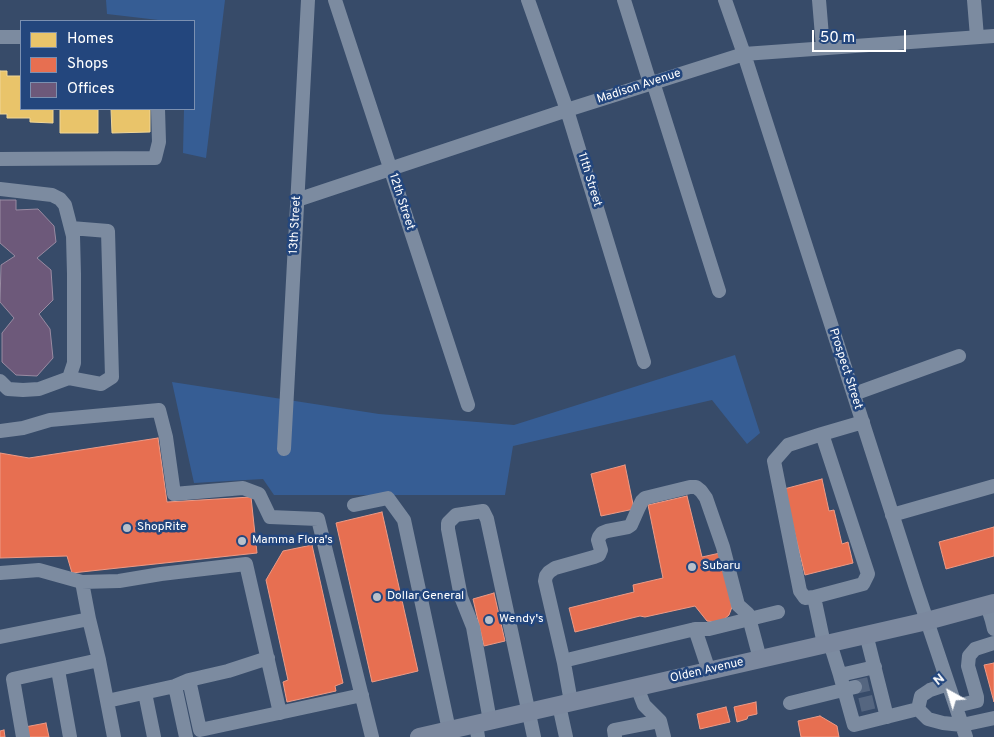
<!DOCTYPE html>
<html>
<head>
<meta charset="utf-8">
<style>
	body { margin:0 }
	#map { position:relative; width:994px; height:737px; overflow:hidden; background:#374b69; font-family:Overpass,sans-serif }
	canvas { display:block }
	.legend { position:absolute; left:20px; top:20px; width:175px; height:90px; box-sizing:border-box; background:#23467d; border:1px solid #7b90b1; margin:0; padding:6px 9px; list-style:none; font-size:15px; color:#fff }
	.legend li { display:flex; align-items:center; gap:10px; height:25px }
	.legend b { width:25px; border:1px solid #7b90b1 }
	.north { position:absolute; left:924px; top:667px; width:50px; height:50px; -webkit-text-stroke:4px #23467d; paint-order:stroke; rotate:321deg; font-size:14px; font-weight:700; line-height:20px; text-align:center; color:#fff }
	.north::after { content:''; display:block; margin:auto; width:18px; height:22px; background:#fff; clip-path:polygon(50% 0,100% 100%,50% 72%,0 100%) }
	.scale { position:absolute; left:812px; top:30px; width:94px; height:22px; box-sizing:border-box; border:2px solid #fff; border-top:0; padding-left:6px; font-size:15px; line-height:18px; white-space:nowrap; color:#fff; -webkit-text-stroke:4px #23467d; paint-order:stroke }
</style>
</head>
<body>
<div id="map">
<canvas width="994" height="737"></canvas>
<ul class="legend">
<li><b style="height:14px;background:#e9c46a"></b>Homes</li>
<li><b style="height:14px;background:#e76f51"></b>Shops</li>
<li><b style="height:14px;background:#6d597a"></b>Offices</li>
</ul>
<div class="north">N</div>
<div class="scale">50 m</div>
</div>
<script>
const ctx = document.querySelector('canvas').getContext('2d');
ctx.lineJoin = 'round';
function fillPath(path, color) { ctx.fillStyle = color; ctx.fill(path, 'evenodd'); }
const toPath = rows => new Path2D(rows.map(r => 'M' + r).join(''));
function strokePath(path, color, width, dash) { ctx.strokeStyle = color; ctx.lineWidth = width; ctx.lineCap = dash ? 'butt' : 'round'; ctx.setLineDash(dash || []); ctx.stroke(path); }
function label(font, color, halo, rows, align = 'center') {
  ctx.font = font + ' Overpass,sans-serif'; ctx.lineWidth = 5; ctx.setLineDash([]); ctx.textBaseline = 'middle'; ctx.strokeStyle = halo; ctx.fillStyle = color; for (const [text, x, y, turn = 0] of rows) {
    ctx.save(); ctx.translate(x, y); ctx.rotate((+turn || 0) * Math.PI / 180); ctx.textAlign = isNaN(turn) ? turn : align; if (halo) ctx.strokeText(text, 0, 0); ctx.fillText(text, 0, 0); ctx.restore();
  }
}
const green = toPath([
	[106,0,225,0,206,158,183,153,184,109,194,109,194,21,167,21,107,14],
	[735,355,760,433,747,444,712,400,513,446,505,495,274,495,263,479,194,483,172,382,379,414,514,425]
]);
const homes = toPath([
	[0,71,7,71,7,76,21,76,21,109,53,109,53,123,30,122,30,118,7,118,7,114,0,114,0,71],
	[60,109,98,109,98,133,60,133,60,109],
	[111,109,150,109,150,132,112,133,111,109]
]);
const shops = toPath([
	[158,438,167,502,251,497,257,553,72,573,67,556,0,558,0,453,29,458,158,438],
	[625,465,634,509,601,516,591,474,625,465],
	[822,479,829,511,834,510,842,544,848,542,853,563,805,575,784,489,822,479],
	[687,496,702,557,720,553,732,607,729,615,722,621,715,622,707,621,695,606,645,617,640,616,575,632,569,608,634,592,633,585,663,578,648,505,687,496],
	[382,512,418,671,372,682,336,523,382,512],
	[994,527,994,556,946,569,939,542,994,527],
	[312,545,343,683,335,686,336,691,287,702,283,682,288,680,266,580,283,551,312,545],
	[494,593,505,641,484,646,473,599,494,593],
	[994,663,994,702,984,665,994,663],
	[756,702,757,714,748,716,747,719,737,722,734,707,756,702],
	[726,707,730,722,700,729,697,714,726,707],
	[820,716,837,726,839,737,801,737,798,721,820,716],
	[46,723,49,737,27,737,25,727,46,723],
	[4,730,5,737,0,737,0,731,4,730]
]);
const offices = toPath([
	[0,200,16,200,16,210,38,209,54,226,56,242,37,258,51,270,53,300,39,314,50,329,53,358,37,376,16,375,2,362,2,333,14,318,0,302,1,265,15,256,0,243,0,200]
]);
const minorTunnel = toPath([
	[855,687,873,683],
	[860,705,877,701]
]);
const minor = toPath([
	[335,0,468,405],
	[528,0,567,110,644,362],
	[624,0,650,83],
	[725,0,744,54,916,588,966,737],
	[819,0,823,48],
	[974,0,977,37],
	[0,37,21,37],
	[653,82,719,291],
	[0,159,155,158,159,142,158,109],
	[0,189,52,195,60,199,65,205,73,236,74,274,74,363,69,378,39,389,23,390,8,389,0,381],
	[297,200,567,110,744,54,994,36],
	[69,378,101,384,112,377,108,231,71,228],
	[854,394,959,356],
	[0,431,23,428,50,420,159,410,166,437,174,494,243,488,259,494,270,517,318,519,372,737],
	[822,434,868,574,863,584,814,597,805,598,800,591,774,461,788,445,822,434,863,422],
	[284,449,308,0],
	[354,505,388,498,404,520,449,730],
	[892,515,994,486],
	[0,573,39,570,82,582,119,581,161,574,246,564,280,713],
	[82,582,89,619],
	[814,597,824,644],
	[987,605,992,621,994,629],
	[695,629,709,671],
	[866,634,887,717],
	[0,637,89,619,99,660,13,679,23,737],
	[830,643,840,675,854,725,918,709,928,719,943,723,962,725,994,718],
	[99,660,107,701,175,686,189,680,200,730,362,695],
	[564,663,567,660,695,629,709,629,778,612],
	[58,670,70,737],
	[840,675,875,667],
	[189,680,228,671,268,658],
	[175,686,186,737],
	[637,687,644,705,660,721,664,737],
	[145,693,154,737],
	[107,701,114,737],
	[571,702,564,663,545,581,546,576,549,572,555,568,594,557,599,555,601,550,598,540,599,537,602,533,607,531,628,527,631,525,639,507,642,501,645,498,690,487,696,487,701,491,706,498,723,547,738,605,748,614,760,659],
	[790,703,855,687],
	[559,705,566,737],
	[956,706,977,701,977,697,968,666,969,656,975,649,994,643],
	[918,709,921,696,930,690,948,684],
	[490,721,473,627,461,597,448,529,448,523,456,515,483,511,487,519,534,737],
	[476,724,478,737],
	[615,737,614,730,660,721]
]);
const major = toPath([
	[419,737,927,621,994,603]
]);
const markers = [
	[127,528,5,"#b9c0ca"],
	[242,541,5,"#b9c0ca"],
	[692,567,5,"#b9c0ca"],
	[377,597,5,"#b9c0ca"],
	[489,620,5,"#b9c0ca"]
];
const streetNames = [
	["Madison Avenue",639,87,-18],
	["11th Street",589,180,73],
	["12th Street",401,202,72],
	["13th Street",296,225,-87],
	["Prospect Street",845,369,72],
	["Olden Avenue",707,671,-13]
];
const poiNames = [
	["ShopRite",137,528],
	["Mamma Flora's",252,541],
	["Subaru",702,567],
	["Dollar General",387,597],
	["Wendy's",499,620]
];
fillPath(green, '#365d94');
fillPath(homes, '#e9c46a');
strokePath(homes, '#f0d697', 1);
fillPath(shops, '#e76f51');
strokePath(shops, '#ee9a85', 1);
fillPath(offices, '#6d597a');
strokePath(offices, '#998ba2', 1);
strokePath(minorTunnel, '#556680', 14, [14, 7]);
strokePath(minor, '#7c8ba0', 14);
strokePath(major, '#7b889e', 18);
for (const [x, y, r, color] of markers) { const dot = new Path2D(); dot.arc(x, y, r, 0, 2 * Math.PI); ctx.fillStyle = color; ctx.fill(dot); strokePath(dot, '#23467d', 2); }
label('12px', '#fff', '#23467d', streetNames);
label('12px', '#fff', '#23467d', poiNames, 'left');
</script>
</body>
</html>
